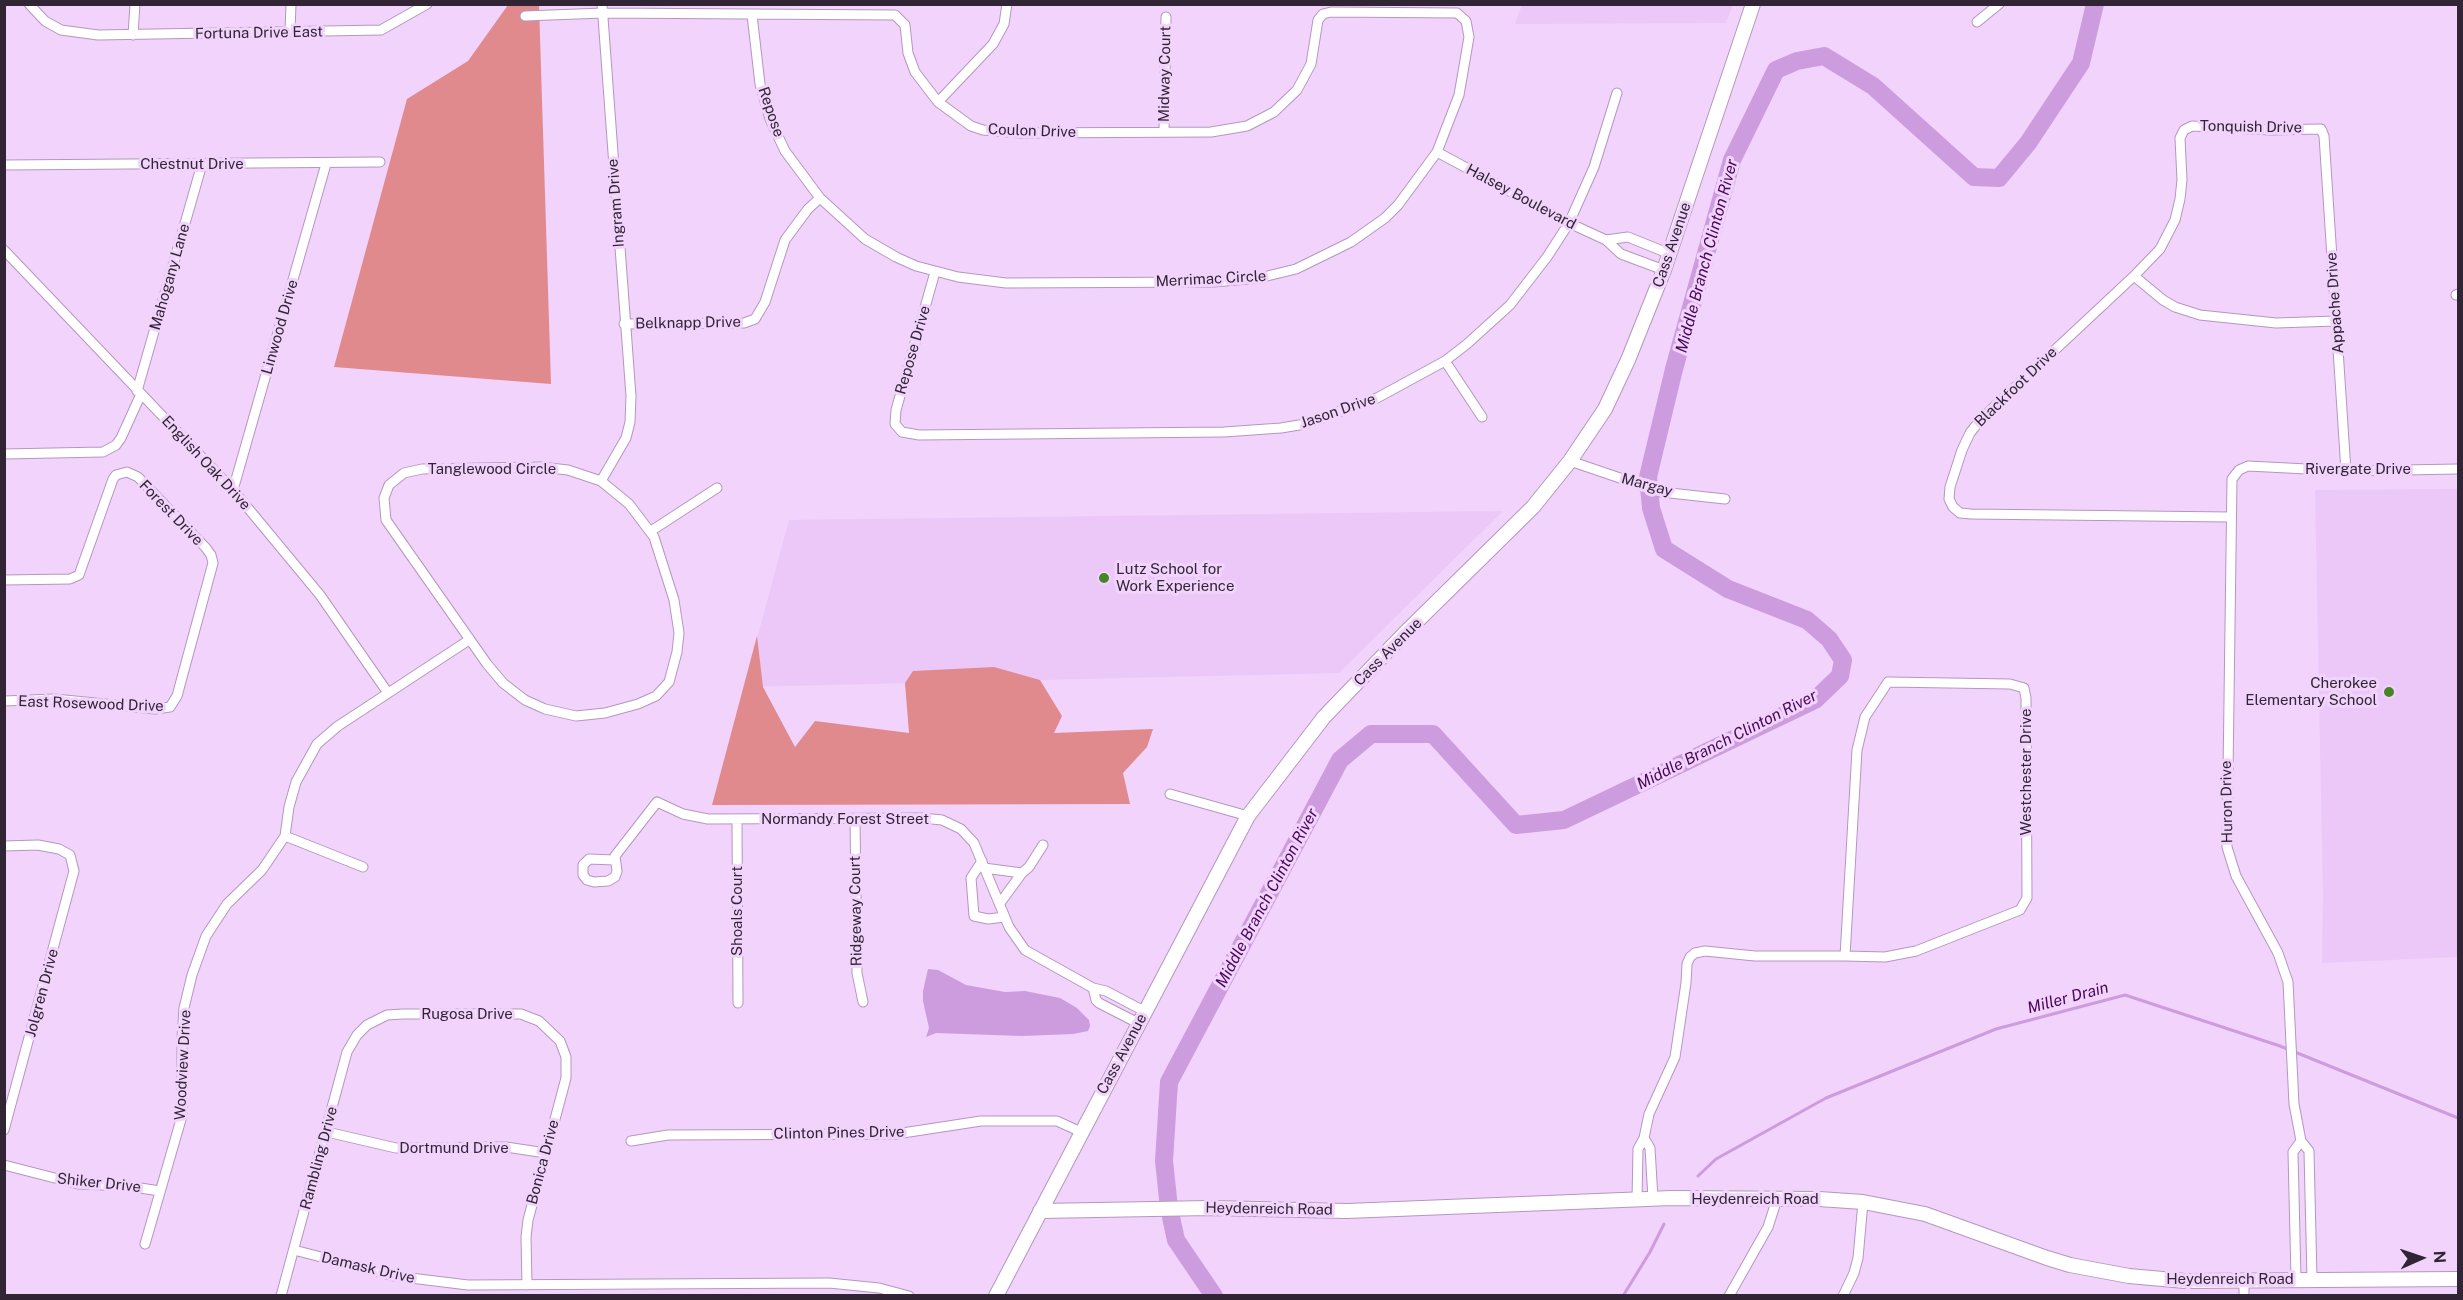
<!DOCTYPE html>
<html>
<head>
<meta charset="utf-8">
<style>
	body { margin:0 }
	#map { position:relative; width:2463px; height:1300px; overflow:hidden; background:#f1d3fc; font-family:"Public Sans",sans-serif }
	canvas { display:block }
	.frame { position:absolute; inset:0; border:6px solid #312535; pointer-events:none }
	.north { position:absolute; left:2391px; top:1228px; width:60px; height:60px; -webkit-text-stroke:4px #f1d3fc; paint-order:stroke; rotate:87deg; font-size:16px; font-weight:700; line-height:24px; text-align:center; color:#312535 }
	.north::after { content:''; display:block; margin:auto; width:21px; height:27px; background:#312535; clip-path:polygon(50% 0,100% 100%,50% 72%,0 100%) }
</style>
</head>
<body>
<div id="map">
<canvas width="2463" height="1300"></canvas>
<div class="frame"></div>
<div class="north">N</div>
</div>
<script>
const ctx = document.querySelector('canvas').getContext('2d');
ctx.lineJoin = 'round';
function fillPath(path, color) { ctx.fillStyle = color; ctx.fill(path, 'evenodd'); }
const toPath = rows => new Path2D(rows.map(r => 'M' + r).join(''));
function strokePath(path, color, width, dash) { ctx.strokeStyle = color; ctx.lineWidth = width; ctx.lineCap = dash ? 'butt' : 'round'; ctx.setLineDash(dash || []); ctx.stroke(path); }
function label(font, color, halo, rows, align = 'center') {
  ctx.font = font + ' "Public Sans",sans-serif'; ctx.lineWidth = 6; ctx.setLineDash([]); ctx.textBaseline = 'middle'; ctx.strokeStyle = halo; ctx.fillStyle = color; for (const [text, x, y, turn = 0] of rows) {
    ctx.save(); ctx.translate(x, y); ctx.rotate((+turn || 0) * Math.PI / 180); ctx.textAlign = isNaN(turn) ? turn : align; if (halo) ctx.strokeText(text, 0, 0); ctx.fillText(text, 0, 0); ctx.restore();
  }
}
const built = toPath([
	[1522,5,1522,4,1733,5,1726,23,1515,24],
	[2458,489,2458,957,2322,963,2323,895,2315,490],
	[1503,511,1339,673,744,687,789,520]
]);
const forest = toPath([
	[508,5,539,5,551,384,334,367,407,99,468,61],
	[757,636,763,687,795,747,815,721,909,733,905,683,913,671,994,667,1040,680,1062,716,1054,733,1153,729,1147,747,1123,773,1130,804,712,805]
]);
const water = toPath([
	[928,969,938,970,966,985,1005,992,1025,991,1060,998,1077,1008,1089,1020,1090,1026,1088,1031,1073,1034,1022,1036,936,1033,926,1037,929,1028,923,1001,923,991]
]);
const stream = toPath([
	[1698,1176,1716,1159,1826,1098,1996,1029,2125,995,2280,1046,2458,1118],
	[1623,1296,1650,1252,1664,1224]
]);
const river = toPath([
	[1214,1296,1176,1240,1169,1208,1164,1161,1169,1082,1340,760,1371,734,1433,734,1516,825,1564,820,1815,700,1840,676,1843,660,1829,639,1807,620,1728,589,1664,549,1651,508,1648,477,1674,369,1732,160,1776,70,1797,61,1824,56,1873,86,1974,177,1999,178,2028,143,2081,63,2095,4]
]);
const street = toPath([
	[29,4,45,21,61,30,98,35,381,30,427,4],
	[525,16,603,13,895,15,905,25,908,53,915,72,938,102,971,126,983,130,1021,133,1211,132,1247,126,1274,112,1297,90,1311,64,1318,20,1323,14,1331,12,1457,13,1466,21,1469,37,1459,95,1437,152,1398,205,1385,218,1351,242,1296,269,1259,278,1214,282,1006,283,958,277,916,266,896,257,865,239,820,198,785,151,770,119,760,84,752,15],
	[1977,22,1999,4],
	[290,32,291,4],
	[133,35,135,4],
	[938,102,993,44,1004,24,1007,4],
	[1164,132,1166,17],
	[1437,152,1569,223,1606,240,1621,254,1664,270],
	[4,165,380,162],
	[1606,240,1628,237,1670,254],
	[4,250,233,490,320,595,388,693],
	[935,272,896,410,895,424,902,432,919,435,1224,432,1281,428,1305,424,1377,398,1445,361,1467,344,1510,305,1547,257,1569,223,1594,167,1617,93],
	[2134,276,2163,300,2175,307,2200,315,2276,323,2336,321],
	[2456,295,2458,294],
	[624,324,744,323,755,319,765,302,785,240,808,209,820,198],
	[1445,361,1482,417],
	[137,391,202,164],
	[4,454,103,452,116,445,121,438,141,394],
	[1570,461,1661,492,1725,499],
	[541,467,568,470,601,481,629,504,654,537,674,600,679,633,677,652,669,682,656,696,638,704,605,713,576,716,545,709,525,700,503,683,487,664,386,520,384,498,389,485,404,473,422,469,541,467],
	[601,481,626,438,630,422,631,396,602,4],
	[233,490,326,164],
	[2230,517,1971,514,1960,513,1953,507,1949,499,1950,487,1962,450,1970,433,1981,419,2134,276,2160,249,2175,220,2180,199,2182,180,2180,138,2184,130,2192,126,2271,130,2321,129,2324,136,2346,471],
	[651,531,717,488],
	[4,580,70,579,79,575,113,479,116,475,127,472,138,477,206,548,211,555,213,563,177,696,170,707,155,709,55,699,4,701],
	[1888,682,2010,684,2024,688,2026,698,2027,898,2020,910,1916,951,1885,957,1845,956,1857,750,1865,717,1888,682],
	[1170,794,1248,816],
	[737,819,738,1003],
	[855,819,857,973,863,1002],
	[285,836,363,867],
	[4,846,38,845,59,849,70,855,74,871,4,1130],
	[614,860,589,859,583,865,583,875,587,880,594,882,608,881,615,877,617,871,615,856,657,802,683,814,708,819,922,818,942,820,961,829,974,843,1009,927,1025,950,1093,988],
	[982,861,971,878,974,916,988,919,1005,917],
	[984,868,1022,873,1000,903],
	[1022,873,1029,867,1043,845],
	[1138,1023,1099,1003,1096,1000,1093,988,1106,991,1144,1011],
	[327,1132,396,1148,506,1147,546,1153],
	[1644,1138,1649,1114,1675,1057,1686,983,1687,964,1690,957,1695,953,1705,951,1755,956,1845,956],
	[631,1141,668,1135,896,1134,981,1121,1057,1121,1081,1132],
	[4,1165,78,1184,127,1186,160,1191],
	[1637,1200,1638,1149,1644,1138,1650,1148,1653,1199],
	[145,1244,182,1116,182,1038,184,1008,192,975,206,936,227,904,262,870,285,836,289,807,296,782,317,744,338,726,469,640],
	[294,1250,394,1276,468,1285,829,1283,879,1288,909,1296],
	[2296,1279,2293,1152,2301,1141],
	[2312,1279,2309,1151,2301,1141,2294,1104,2288,982,2278,953,2236,876,2227,847,2232,479,2239,470,2248,466,2346,471,2458,469],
	[281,1296,347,1052,357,1035,367,1025,387,1015,403,1014,521,1014,539,1021,560,1041,566,1057,566,1078,528,1220,526,1237,527,1285],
	[1729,1296,1768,1227,1777,1199],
	[1843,1296,1854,1273,1858,1258,1863,1202],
	[2244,1296,2244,1280]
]);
const secondary = toPath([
	[1040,1211,1210,1208,1347,1211,1672,1198,1819,1199,1863,1202,1925,1214,2047,1258,2070,1265,2129,1276,2185,1281,2458,1279],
	[996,1296,1248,816,1324,717,1404,634,1533,507,1570,461,1605,409,1628,360,1664,270,1753,4]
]);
const markers = [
	[1104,578,6,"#468526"],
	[2389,692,6,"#468526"]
];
const streetNames = [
	["Fortuna Drive East",259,33,-1],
	["Midway Court",1165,74,-89],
	["Repose",771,112,71],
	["Tonquish Drive",2251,127,1],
	["Coulon Drive",1032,131,2],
	["Chestnut Drive",192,164],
	["Halsey Boulevard",1521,197,28],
	["Ingram Drive",616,203,-94],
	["Cass Avenue",1672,245,-71],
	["Mahogany Lane",170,277,-74],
	["Merrimac Circle",1211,279,-3],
	["Appache Drive",2335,303,-94],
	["Belknapp Drive",688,323,-1],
	["Linwood Drive",280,327,-74],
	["Repose Drive",913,350,-74],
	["Blackfoot Drive",2016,387,-44],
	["Jason Drive",1338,411,-19],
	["English Oak Drive",206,463,47],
	["Tanglewood Circle",492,469],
	["Rivergate Drive",2358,469],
	["Margay",1647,485,15],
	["Forest Drive",171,513,46],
	["Cass Avenue",1388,652,-45],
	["East Rosewood Drive",91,704,2],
	["Westchester Drive",2026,772,-90],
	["Huron Drive",2227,802,-91],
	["Normandy Forest Street",845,819],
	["Shoals Court",737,911,-90],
	["Ridgeway Court",856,911,-91],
	["Jolgren Drive",42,993,-75],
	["Rugosa Drive",467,1014],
	["Cass Avenue",1122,1054,-62],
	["Woodview Drive",183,1065,-87],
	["Clinton Pines Drive",839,1133,-1],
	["Dortmund Drive",454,1148],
	["Rambling Drive",319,1158,-75],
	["Bonica Drive",543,1162,-75],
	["Shiker Drive",99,1183,6],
	["Heydenreich Road",1755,1199],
	["Heydenreich Road",1269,1209,1],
	["Damask Drive",368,1268,13],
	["Heydenreich Road",2230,1279]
];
const poiNames = [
	["Lutz School for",1116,569],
	["Work Experience",1116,586],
	["Cherokee",2377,683,"right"],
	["Elementary School",2377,700,"right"]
];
const waterNames = [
	["Middle Branch Clinton River",1707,256,-75],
	["Middle Branch Clinton River",1727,740,-27],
	["Middle Branch Clinton River",1267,898,-62],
	["Miller Drain",2068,998,-15]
];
fillPath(built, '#ebc8f8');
fillPath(forest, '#e08a8e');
fillPath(water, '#cd9cde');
strokePath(stream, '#cd9cde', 3);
strokePath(river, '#cd9cde', 18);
strokePath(street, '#b497be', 11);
strokePath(secondary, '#b497be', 16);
strokePath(street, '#fff', 9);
strokePath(secondary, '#fff', 14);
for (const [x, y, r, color] of markers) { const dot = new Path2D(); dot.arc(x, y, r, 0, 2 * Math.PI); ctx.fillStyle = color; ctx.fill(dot); strokePath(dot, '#f1d3fc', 2); }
label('15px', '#312535', '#f1d3fc', streetNames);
label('15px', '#312535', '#f1d3fc', poiNames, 'left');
label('italic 16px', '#470758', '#f1d3fc', waterNames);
</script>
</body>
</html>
